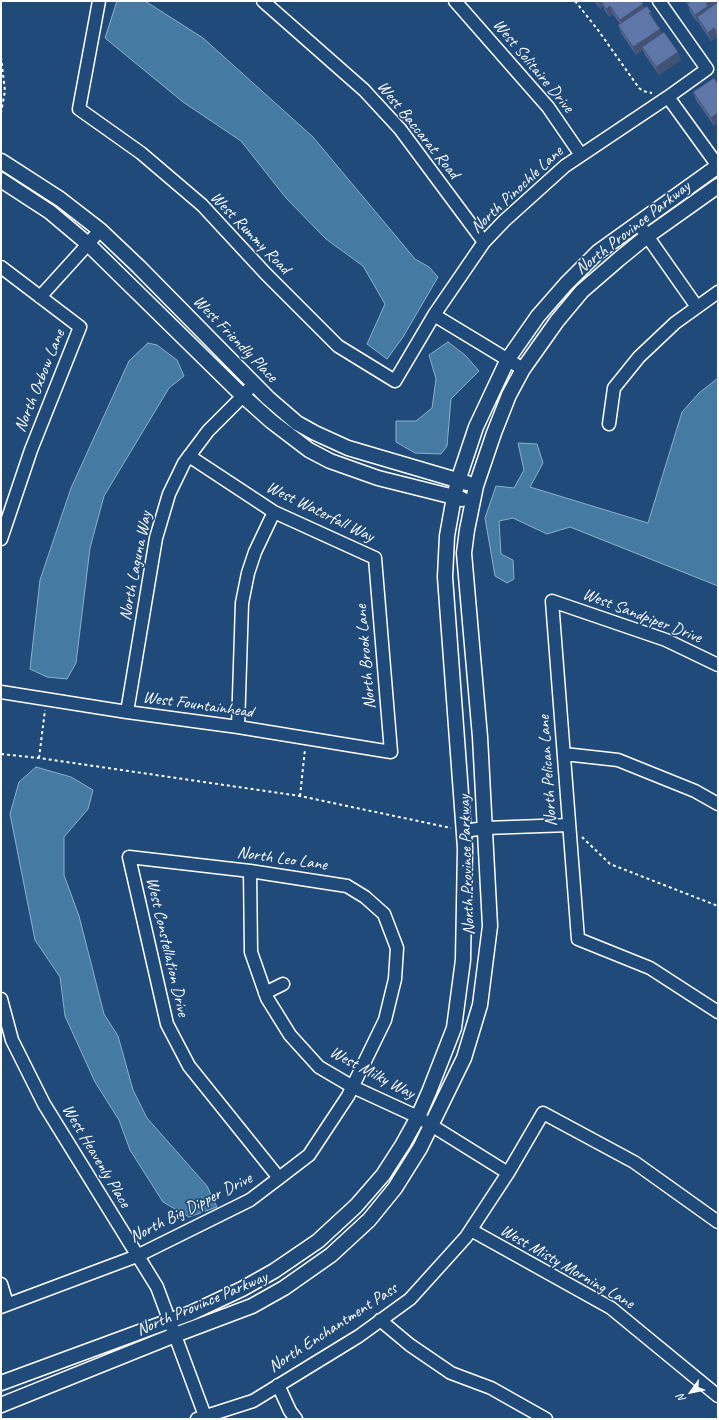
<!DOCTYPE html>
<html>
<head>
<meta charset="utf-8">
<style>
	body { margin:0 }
	#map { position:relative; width:719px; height:1420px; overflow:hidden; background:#1f4a7a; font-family:Caveat,sans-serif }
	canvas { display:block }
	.frame { position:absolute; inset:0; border:2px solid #fff; pointer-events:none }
	.north { position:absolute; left:671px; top:1372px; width:40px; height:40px; -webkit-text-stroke:3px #1f4a7a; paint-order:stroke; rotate:237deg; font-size:11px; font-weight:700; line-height:16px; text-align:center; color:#fff }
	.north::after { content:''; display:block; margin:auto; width:14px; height:18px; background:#fff; clip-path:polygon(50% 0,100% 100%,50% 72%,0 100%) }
</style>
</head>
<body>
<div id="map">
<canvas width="719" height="1420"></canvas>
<div class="frame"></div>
<div class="north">N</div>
</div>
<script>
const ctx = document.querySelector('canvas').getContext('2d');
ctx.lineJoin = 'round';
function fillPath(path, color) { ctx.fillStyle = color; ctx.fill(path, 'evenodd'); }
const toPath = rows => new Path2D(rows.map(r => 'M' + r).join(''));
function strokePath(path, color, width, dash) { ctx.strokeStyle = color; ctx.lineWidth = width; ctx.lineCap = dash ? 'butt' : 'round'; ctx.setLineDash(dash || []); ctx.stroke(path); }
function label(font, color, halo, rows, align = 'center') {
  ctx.font = font + ' Caveat,sans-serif'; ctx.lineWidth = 3.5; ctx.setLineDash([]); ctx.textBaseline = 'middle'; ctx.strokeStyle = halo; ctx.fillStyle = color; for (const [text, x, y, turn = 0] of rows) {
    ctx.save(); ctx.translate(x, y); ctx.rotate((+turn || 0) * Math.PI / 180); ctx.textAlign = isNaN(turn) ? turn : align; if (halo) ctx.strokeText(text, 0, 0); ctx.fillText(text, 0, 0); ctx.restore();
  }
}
const water = toPath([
	[117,1,145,1,203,38,313,137,415,259,429,267,438,277,403,337,387,359,367,344,385,304,363,266,326,239,286,198,241,141,183,102,105,38,117,1],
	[448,342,465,355,479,371,451,399,447,446,441,454,415,453,396,442,396,421,416,421,432,408,436,379,429,355,448,342],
	[148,343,157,345,177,360,184,376,169,388,104,496,90,548,76,663,67,679,47,677,30,669,40,580,71,488,129,361,148,343],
	[718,378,718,586,570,527,547,534,513,518,499,521,501,554,513,560,514,579,507,583,495,576,485,518,496,486,514,488,524,470,518,443,537,444,543,463,530,487,648,523,682,412,699,393,718,378],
	[36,767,71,777,93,790,88,809,64,837,64,875,79,916,104,1014,118,1036,133,1090,147,1118,207,1186,217,1207,189,1217,163,1202,130,1150,119,1120,95,1082,65,1016,60,977,35,940,10,814,19,782,36,767]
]);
const path = toPath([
	[575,1,598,30,639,88,643,91,652,93],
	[1,57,5,91,1,113],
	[1,754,39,758,300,796,451,828],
	[39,758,45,710],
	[300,796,305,749],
	[582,837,610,864,718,906]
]);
const minor = toPath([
	[99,1,79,109,141,153,202,205,266,274,338,346,395,381,434,315,484,242,504,221,565,166,668,97,707,69,659,1],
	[263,1,364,90,400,129,484,242],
	[455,1,548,107,581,155],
	[668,97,718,166],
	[638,223,697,307],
	[1,267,80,327,31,450,1,539],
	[40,297,88,244,100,230],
	[434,315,523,369],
	[609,424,614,388,639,357,675,323,718,292],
	[718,665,666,640,552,601,578,939,650,968,718,1012],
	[1,692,127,712,238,727,391,752,375,558,274,512,189,456],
	[127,712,156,538,169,494,184,463,208,431,243,396,253,384],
	[238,727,242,603,248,573,255,552,274,512],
	[564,754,618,760,695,791,718,804],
	[464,831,485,828,569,825],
	[250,871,251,952,267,998,290,1035,319,1067,353,1087,418,1117,508,1173],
	[265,993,283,984],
	[1,999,12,1040,44,1104,157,1287,205,1416],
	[471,1230,611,1308,718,1396],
	[1,1284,7,1304],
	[1,1307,137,1256,250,1200,279,1178,309,1155,348,1096,385,1020,395,979,397,948,384,914,365,897,347,886,250,871,129,857,167,1024,189,1066,279,1178],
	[380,1320,410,1345,451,1373,491,1388,546,1419],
	[278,1385,290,1411,296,1419],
	[197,1419,253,1401,359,1336,410,1299,466,1237,508,1173,543,1113,634,1162,718,1222]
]);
const tertiary = toPath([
	[1,161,60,199,100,230,139,267,268,398,297,423,315,433,348,448,467,483],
	[1,180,50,212,88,244,243,396,271,421,309,450,330,461,378,478,462,499],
	[1,1383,191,1313,242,1289,274,1271,318,1241,356,1206,383,1175,403,1144,418,1117,429,1092,454,1028,463,960,465,848,445,577,447,536,454,497,458,481,476,427,508,359,538,316,566,284,598,252,718,166],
	[1,1405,175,1335,252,1306,284,1288,331,1255,369,1220,395,1188,420,1148,464,1058,480,1005,490,926,480,737,464,553,467,530,476,486,494,433,509,395,523,369,557,321,582,291,619,259,646,237,718,186]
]);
const wall = toPath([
	[594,1,641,1,644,7,651,12,654,20,661,33,681,60,659,75,645,55,643,50,636,55,621,33,618,25,620,24,613,14,609,17,604,9,603,6,600,9],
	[685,1,718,1,718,38,717,37,711,41,700,25,699,22,698,23,690,12,688,5],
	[714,78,714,126,696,100,693,92]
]);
const shadedWall = toPath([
	[597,1,609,1,601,1,603,6,600,9],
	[711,1,718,1,718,6,697,17,699,22,698,23,695,15,706,4],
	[643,4,646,12,623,28,620,20],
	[610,6,613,14,609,17,606,9],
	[651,12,654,20,649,13],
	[714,28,717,37,711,41,708,33],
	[660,29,663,37,642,47,643,50,636,55,633,47],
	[678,52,681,60,659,75,656,67],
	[718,113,718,123,714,126,711,118]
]);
const building = toPath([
	[601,1,641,1,643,4,620,20,610,6,606,9,601,1],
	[688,1,711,1,706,4,708,6,695,15,687,4,689,3,688,1],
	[718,2,718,34,714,28,708,33,697,17,718,2],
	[647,6,651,12,649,13,660,29,633,47,618,25,647,6],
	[664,32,678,52,656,67,642,47,664,32],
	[714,78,718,84,718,113,711,118,693,92,714,78]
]);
const streetNames = [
	["West Solitaire Drive",533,66,50],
	["West Baccarat Road",418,130,51],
	["North Pinochle Lane",517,190,-43],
	["North Province Parkway",633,228,-38],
	["West Rummy Road",250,233,46],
	["West Friendly Place",235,339,46],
	["North Oxbow Lane",40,381,-68],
	["West Waterfall Way",320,512,26],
	["North Laguna Way",136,566,-79],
	["West Sandpiper Drive",642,616,21],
	["North Brook Lane",366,657,-95],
	["West Fountainhead",198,705,8],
	["North Pelican Lane",548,771,-94],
	["North Leo Lane",282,859,8],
	["North Province Parkway",467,865,-92],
	["West Constellation Drive",167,947,77],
	["West Milky Way",372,1073,28],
	["West Heavenly Place",96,1156,59],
	["North Big Dipper Drive",191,1208,-27],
	["West Misty Morning Lane",567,1267,30],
	["North Province Parkway",202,1304,-23],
	["North Enchantment Pass",333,1328,-33]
];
fillPath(water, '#457ba2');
strokePath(water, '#8fb0c7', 1);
strokePath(minor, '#fff', 15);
strokePath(tertiary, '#fff', 17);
strokePath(path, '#fff', 2, [3, 3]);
strokePath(minor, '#1f4a7a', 12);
strokePath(tertiary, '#1f4a7a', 14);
fillPath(wall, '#516690');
fillPath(shadedWall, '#425376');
fillPath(building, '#5e77a8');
strokePath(building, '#425376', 1);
label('17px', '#fff', '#1f4a7a', streetNames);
</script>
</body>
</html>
